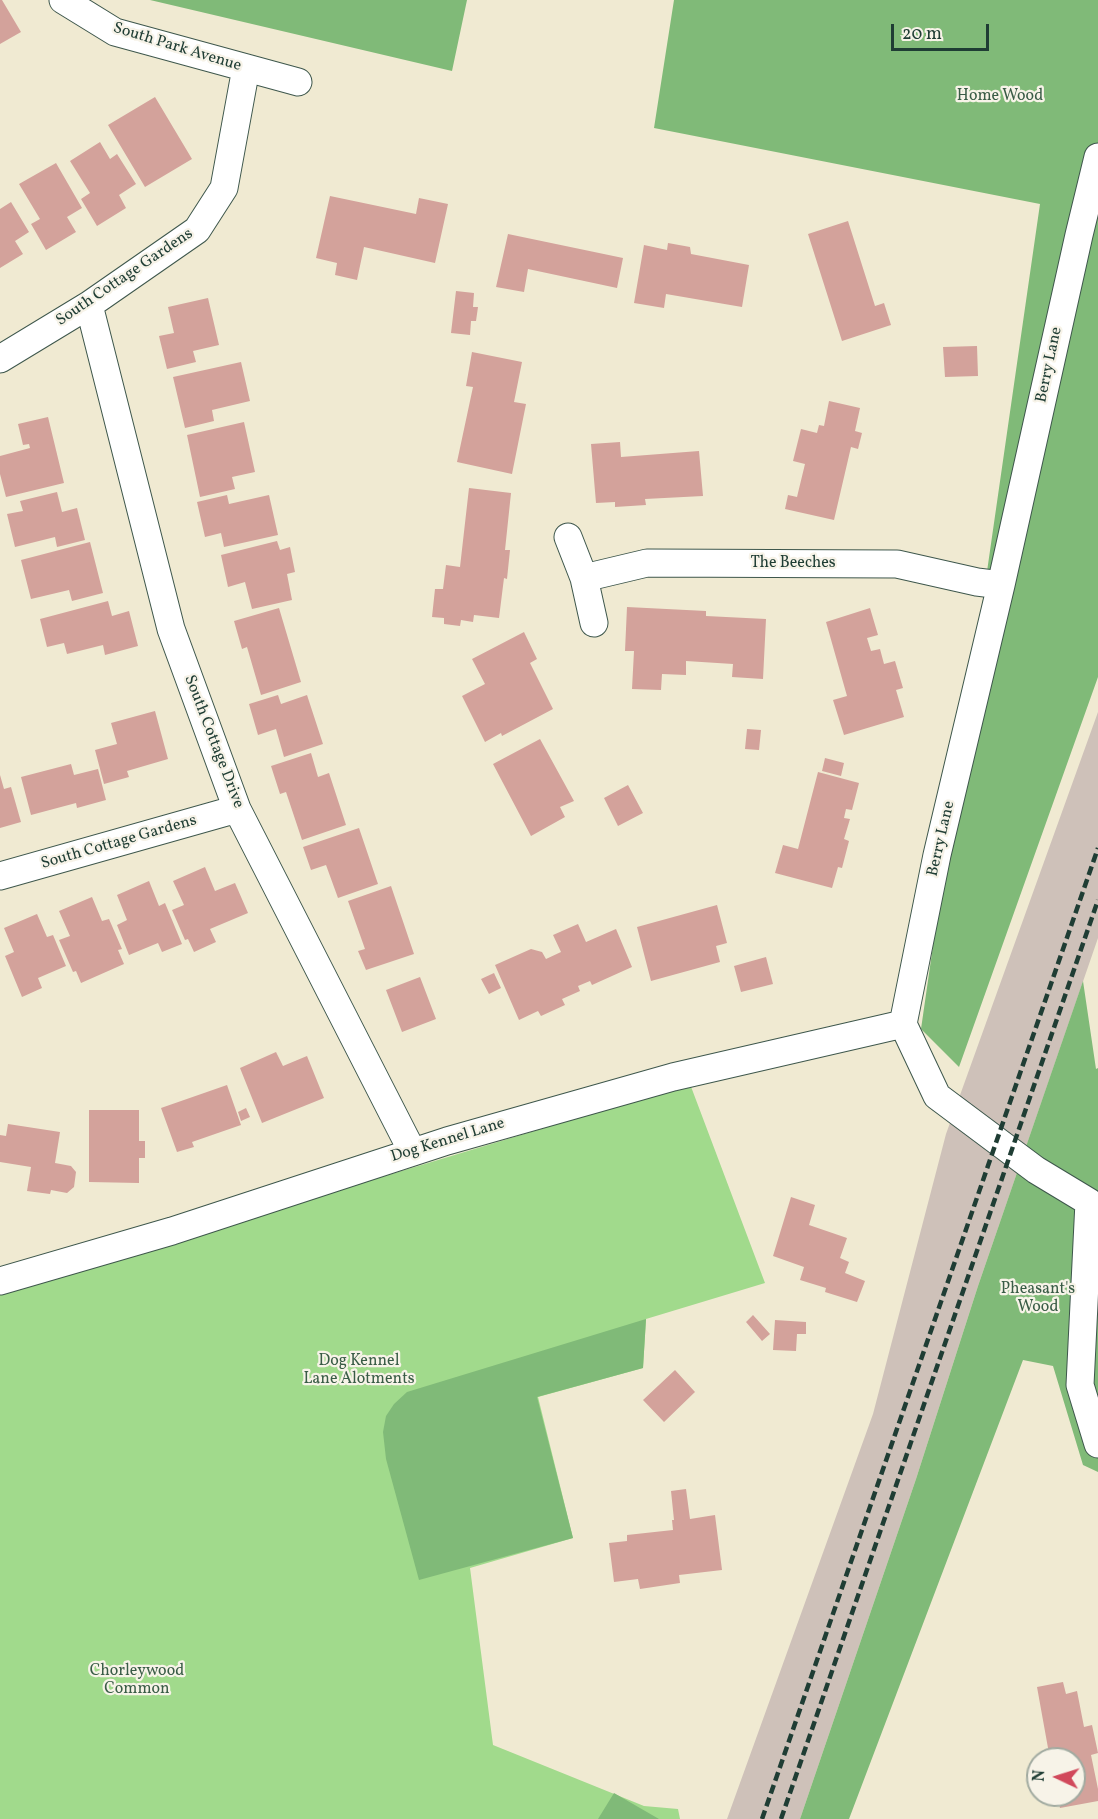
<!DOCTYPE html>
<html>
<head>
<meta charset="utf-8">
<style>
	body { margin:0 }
	#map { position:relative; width:1098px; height:1819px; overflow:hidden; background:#f0ead2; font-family:Vollkorn,serif }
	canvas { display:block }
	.north { position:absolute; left:1026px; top:1747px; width:60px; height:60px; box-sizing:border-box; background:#f7f3e8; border:2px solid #a1aaa0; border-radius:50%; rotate:274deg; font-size:16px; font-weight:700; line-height:24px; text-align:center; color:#1f3d34 }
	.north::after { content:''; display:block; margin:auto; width:21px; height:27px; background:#d1495b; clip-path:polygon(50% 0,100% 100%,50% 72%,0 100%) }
	.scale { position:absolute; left:891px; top:24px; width:98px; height:27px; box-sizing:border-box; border:3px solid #1f3d34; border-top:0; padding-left:8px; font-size:18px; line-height:21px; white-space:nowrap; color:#1f3d34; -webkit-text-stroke:4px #f7f3e8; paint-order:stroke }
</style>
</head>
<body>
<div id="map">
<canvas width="1098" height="1819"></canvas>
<div class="north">N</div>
<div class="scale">20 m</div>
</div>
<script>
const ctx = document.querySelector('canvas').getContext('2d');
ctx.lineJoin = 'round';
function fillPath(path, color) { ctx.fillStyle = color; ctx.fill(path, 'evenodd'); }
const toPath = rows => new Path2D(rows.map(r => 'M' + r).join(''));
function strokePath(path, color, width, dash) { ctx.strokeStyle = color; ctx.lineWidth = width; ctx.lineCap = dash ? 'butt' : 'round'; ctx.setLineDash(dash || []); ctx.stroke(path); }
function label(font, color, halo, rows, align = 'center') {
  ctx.font = font + ' Vollkorn,serif'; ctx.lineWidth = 4.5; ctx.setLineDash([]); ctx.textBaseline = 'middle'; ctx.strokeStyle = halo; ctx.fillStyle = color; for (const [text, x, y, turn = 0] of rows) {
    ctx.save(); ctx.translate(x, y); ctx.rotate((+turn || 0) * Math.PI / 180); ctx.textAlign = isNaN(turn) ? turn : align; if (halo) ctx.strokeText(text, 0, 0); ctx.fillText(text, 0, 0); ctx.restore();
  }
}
const industrial = toPath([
	[1098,712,1098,938,978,1286,916,1479,800,1819,727,1819,873,1414,946,1134]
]);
const green = toPath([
	[690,1084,765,1283,646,1319,643,1368,538,1397,573,1538,470,1568,493,1745,644,1806,678,1809,680,1819,0,1819,0,1294,175,1243,322,1195]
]);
const forest = toPath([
	[150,0,467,0,452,71],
	[674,0,1098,0,1098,677,959,1067,921,1029,1040,204,654,128],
	[1083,981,1096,1069,1098,1068,1098,1472,1083,1465,1053,1366,1023,1360,849,1819,800,1819,916,1479,978,1286],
	[646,1319,643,1368,537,1397,573,1538,419,1580,386,1459,383,1432,386,1416,394,1404,407,1392],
	[614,1793,659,1819,598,1819]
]);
const building = toPath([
	[0,0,2,0,21,32,0,44],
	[155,97,192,159,145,187,108,125],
	[100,142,110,159,117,154,136,184,119,195,126,208,97,226,81,199,90,193,70,161],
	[56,163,82,208,67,217,76,232,46,250,31,224,40,219,19,184],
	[330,196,416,214,419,198,448,204,435,263,364,247,357,280,335,275,337,263,316,258],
	[11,202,29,232,15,241,23,254,0,268,0,209],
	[848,221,875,306,884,303,891,325,842,341,808,234],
	[508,234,623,258,617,288,528,269,524,292,496,287],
	[668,243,690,247,691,254,749,265,742,307,666,294,664,308,634,303,644,245,667,250],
	[456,291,474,293,473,307,478,307,476,321,471,321,470,335,451,333],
	[208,298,219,345,193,351,196,362,167,369,159,336,174,333,168,307],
	[977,346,978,376,945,377,943,347],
	[472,352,522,362,514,402,526,404,512,474,457,462,473,387,466,386],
	[241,362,250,401,212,410,214,421,185,428,173,377],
	[829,401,860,408,855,431,862,433,858,449,851,447,834,520,785,509,788,495,797,497,805,464,793,461,801,429,817,433,819,425,824,426],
	[48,417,64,483,6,497,0,474,0,456,30,448,29,444,23,445,18,424],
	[244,422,255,472,232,477,235,489,200,497,187,435],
	[620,442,621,457,699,451,703,496,645,499,646,505,615,507,615,502,596,503,591,444],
	[469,488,511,493,505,550,510,550,507,579,504,578,499,618,474,615,473,622,461,620,460,626,444,624,444,618,432,617,435,589,443,589,446,565,460,567],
	[57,492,62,512,77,508,85,540,57,547,55,537,15,547,7,514,23,511,20,501],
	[227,495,229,504,269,495,278,535,224,547,221,533,205,537,197,502],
	[277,541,280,550,290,547,295,572,287,574,292,600,252,609,245,582,228,587,221,555],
	[90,542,103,593,72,601,69,590,31,599,21,560],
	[108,601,112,616,129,611,138,646,105,655,103,645,67,654,64,643,47,647,40,619],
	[627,607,706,611,706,616,766,619,763,679,732,677,733,664,686,661,686,675,662,674,661,690,632,689,634,651,625,651],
	[279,608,301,682,261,695,247,647,242,649,234,621],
	[870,608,878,635,867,638,871,651,880,649,884,664,895,661,903,688,896,690,904,717,844,735,833,700,847,696,826,622],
	[524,632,537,659,530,663,553,709,502,736,501,733,485,742,462,696,485,684,472,659],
	[278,695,281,704,307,695,323,744,284,757,276,729,258,735,249,704],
	[155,711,168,759,127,771,129,777,104,784,95,750,117,744,111,723],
	[747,729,761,730,759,750,745,749],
	[540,739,574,801,560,807,565,817,531,836,493,764],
	[311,753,318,777,329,773,346,825,302,840,286,792,280,794,271,766],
	[825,758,844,763,841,776,822,771],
	[71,764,74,775,98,769,106,800,77,808,76,803,31,815,21,777],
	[818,772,859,783,852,810,846,809,844,818,850,819,844,839,849,841,842,868,838,867,832,888,775,873,783,845,798,849],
	[0,775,4,789,11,787,21,822,0,828],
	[628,785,643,813,618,826,604,798],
	[359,828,378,884,338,898,326,865,311,870,303,847],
	[205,867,215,891,235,883,248,913,210,929,216,942,194,952,188,939,185,940,172,910,184,905,173,881],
	[149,881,159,906,165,903,182,944,162,952,158,943,129,955,117,925,127,920,117,895],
	[391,886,414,954,366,970,358,951,365,949,348,901],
	[92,897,102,921,109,919,122,949,118,950,124,964,81,983,76,971,73,972,59,940,70,936,59,911],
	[717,905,727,943,716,946,720,962,651,981,637,927],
	[37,914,47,937,53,935,66,966,38,978,42,988,22,997,5,956,14,952,4,928],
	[578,924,586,942,616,929,632,967,592,985,590,981,578,986,580,991,562,999,565,1005,541,1016,538,1011,519,1020,495,965,531,949,542,952,546,959,561,952,553,935],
	[766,957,773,984,741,992,734,966],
	[494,973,501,988,489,994,481,979],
	[420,977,436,1019,402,1032,386,990],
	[276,1052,283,1066,307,1056,324,1098,262,1123,240,1068],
	[227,1085,241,1125,192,1142,194,1147,177,1152,161,1108],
	[246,1108,250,1117,241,1121,238,1112],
	[89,1110,139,1110,139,1141,145,1141,145,1158,139,1158,139,1183,89,1182],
	[8,1124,60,1132,55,1163,71,1166,76,1172,74,1187,67,1193,51,1190,50,1194,27,1191,31,1167,0,1162,0,1135,6,1136],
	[791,1197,815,1205,809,1225,847,1238,840,1258,849,1262,845,1273,865,1281,857,1302,825,1292,826,1288,800,1280,804,1267,773,1256],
	[753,1315,770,1334,762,1341,746,1322],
	[775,1320,806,1322,806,1334,797,1334,796,1351,773,1350],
	[675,1370,695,1392,664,1422,643,1400],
	[686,1489,690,1519,715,1515,722,1570,679,1575,680,1583,640,1589,638,1579,614,1582,609,1543,627,1541,627,1535,673,1530,672,1520,674,1520,671,1491],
	[1063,1682,1066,1694,1077,1691,1084,1727,1092,1725,1098,1753,1091,1755,1098,1789,1098,1801,1060,1808,1057,1795,1074,1795,1074,1759,1050,1759,1037,1687]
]);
const street = toPath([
	[63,0,115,32,298,82],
	[1098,157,1079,235,1001,585,937,855,903,1024,937,1096,1036,1170,1089,1202,1080,1385,1098,1444],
	[89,305,171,629,237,809,412,1151],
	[0,359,89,305,197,230,224,188,246,68],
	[568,537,584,578,594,623],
	[584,578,647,563,897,564,977,582,1001,585],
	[0,876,237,809],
	[0,1281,172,1231,447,1141,673,1077,903,1024]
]);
const rail = toPath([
	[762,1819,1098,848],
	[781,1819,1098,900]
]);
const streetNames = [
	["South Park Avenue",177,48,17],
	["South Cottage Gardens",125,278,-34],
	["Berry Lane",1050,365,-78],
	["The Beeches",793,564],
	["South Cottage Drive",213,742,69],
	["Berry Lane",942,839,-77],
	["South Cottage Gardens",119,843,-16],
	["Dog Kennel Lane",448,1141,-17]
];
const parkNames = [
	["Home Wood",1000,97],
	["Pheasant's",1038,1290],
	["Wood",1038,1308],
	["Dog Kennel",359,1362],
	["Lane Alotments",359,1380],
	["Chorleywood",137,1672],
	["Common",137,1690]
];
fillPath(industrial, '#cec1b9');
fillPath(green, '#a1da8c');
fillPath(forest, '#80ba78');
fillPath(building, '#d3a29b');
strokePath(street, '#3e574c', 29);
strokePath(street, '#fff', 27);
strokePath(rail, '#1f3d34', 4.5, [9, 4.5]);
label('16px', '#1f3d34', '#f7f3e8', streetNames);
label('16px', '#395c46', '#f7f3e8', parkNames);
</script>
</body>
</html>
